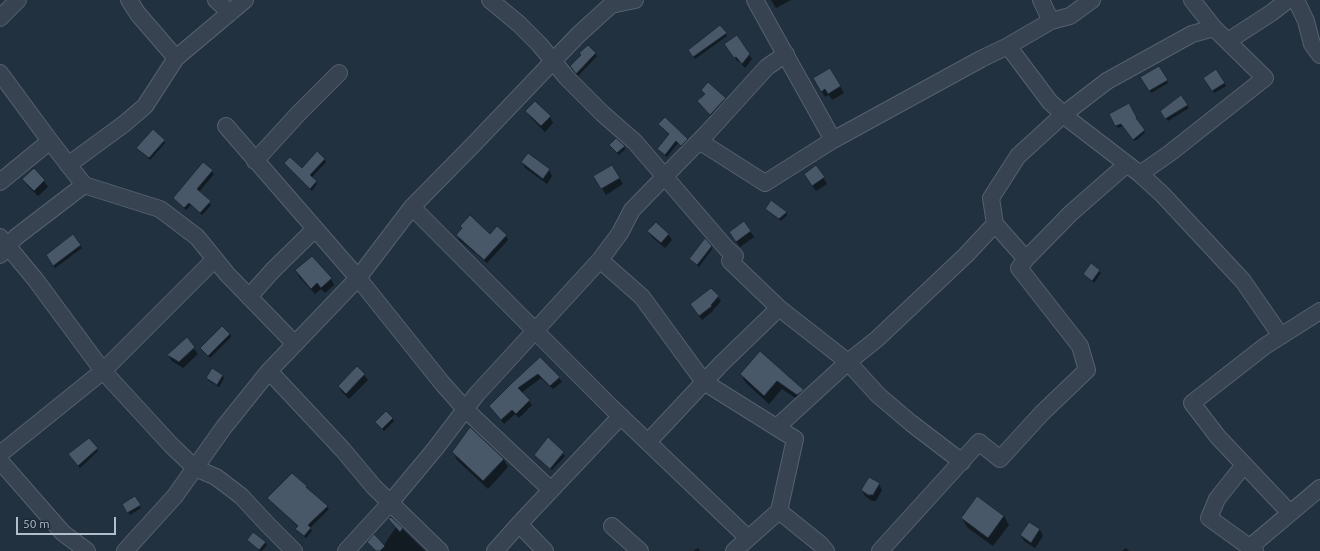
<!DOCTYPE html>
<html>
<head>
<meta charset="utf-8">
<style>
	body { margin:0 }
	#map { position:relative; width:1320px; height:551px; overflow:hidden; background:#223140; font-family:Ubuntu,sans-serif }
	canvas { display:block }
	.scale { position:absolute; left:16px; top:517px; width:100px; height:18px; box-sizing:border-box; border:2px solid #b3becb; border-top:0; padding-left:5px; font-size:12px; line-height:14px; white-space:nowrap; color:#b3becb; -webkit-text-stroke:3px #1c2835; paint-order:stroke }
</style>
</head>
<body>
<div id="map">
<canvas width="1320" height="551"></canvas>
<div class="scale">50 m</div>
</div>
<script>
const ctx = document.querySelector('canvas').getContext('2d');
ctx.lineJoin = 'round';
function fillPath(path, color) { ctx.fillStyle = color; ctx.fill(path, 'evenodd'); }
const toPath = rows => new Path2D(rows.map(r => 'M' + r).join(''));
function strokePath(path, color, width, dash) { ctx.strokeStyle = color; ctx.lineWidth = width; ctx.lineCap = dash ? 'butt' : 'round'; ctx.setLineDash(dash || []); ctx.stroke(path); }
const shadow = toPath([
	[771,0,791,0,776,8],
	[720,26,727,36,695,59,690,52],
	[736,37,752,59,745,68,739,61,738,62,728,49],
	[588,46,597,56,578,76,572,69],
	[1159,67,1168,83,1151,93,1142,77],
	[830,69,844,93,832,100,829,95,825,97,815,79],
	[1216,70,1226,86,1214,93,1205,78],
	[725,99,727,101,712,117,698,102],
	[1129,105,1138,121,1137,121,1145,133,1135,141,1123,126,1118,128,1110,115],
	[1187,105,1189,108,1168,121,1161,111],
	[527,112,550,117,553,123,545,132,530,117],
	[659,124,687,140,688,142,683,148,678,143,667,157,658,149,670,135],
	[164,141,165,143,150,160,137,148],
	[624,146,625,149,619,155,611,147],
	[324,159,326,162,311,178,317,184,312,191,285,164,302,169],
	[522,162,549,170,552,176,547,184,525,168],
	[203,163,214,174,199,192,211,205,202,215,191,205,186,210,174,198],
	[612,166,623,184,606,195,595,176],
	[816,166,827,184,816,191,808,180],
	[34,170,44,181,48,187,38,196,27,185,24,179],
	[766,209,786,212,787,215,781,221,767,211],
	[744,222,754,237,740,247,734,238],
	[461,227,490,235,506,236,508,240,487,263,459,240,457,235,462,229],
	[649,231,668,234,672,240,665,248,652,237],
	[80,246,82,248,55,268,47,256],
	[711,246,712,249,699,267,692,261,690,259],
	[296,271,331,279,334,285,325,293,321,289,315,294,299,277],
	[1099,271,1101,273,1094,283,1084,274],
	[718,297,721,301,713,310,713,311,702,320,694,309],
	[230,334,231,337,210,358,201,348],
	[186,339,198,354,183,368,172,361,168,355],
	[761,353,803,390,808,399,803,403,782,389,769,404,746,383,741,375],
	[540,359,559,378,562,382,553,389,541,378,521,393,532,405,519,418,515,414,504,424,490,407],
	[364,375,368,380,349,399,342,392,339,386],
	[223,376,224,378,219,387,209,381,207,378],
	[392,418,394,421,384,431,376,422],
	[470,429,504,460,508,467,488,489,457,460,453,452],
	[548,439,565,456,552,470,535,455],
	[97,449,98,451,80,468,71,457],
	[879,484,882,490,876,501,872,501,865,496,862,490],
	[306,486,329,509,310,528,312,531,306,538,298,532,297,529,298,527,268,498],
	[135,497,141,508,130,515,123,505],
	[1004,516,1009,525,993,546,968,528,962,519],
	[391,518,425,551,376,551,384,545,396,527,391,522],
	[1030,523,1040,530,1043,536,1035,548,1024,541,1021,535],
	[248,540,265,543,267,545,262,551,260,551],
	[698,548,700,551,693,551],
	[1126,548,1129,551,1122,551]
]);
const building = toPath([
	[720,25,727,33,693,57,688,50,720,25],
	[737,35,750,54,742,64,736,57,734,58,724,44,737,35],
	[588,45,596,53,576,74,570,66,581,55,579,53,588,45],
	[1159,66,1168,80,1149,91,1140,77,1159,66],
	[830,68,841,86,828,94,825,89,821,92,813,78,830,68],
	[1216,69,1225,83,1212,91,1203,78,1216,69],
	[708,82,726,98,710,115,697,101,705,94,701,90,708,82],
	[1181,95,1188,105,1165,119,1160,111,1181,95],
	[535,101,551,116,541,126,525,111,535,101],
	[1129,103,1137,118,1136,118,1145,130,1133,140,1121,124,1115,126,1109,114,1129,103],
	[665,117,688,139,681,146,676,141,665,155,657,149,669,134,658,124,665,117],
	[153,129,165,140,149,158,136,148,153,129],
	[616,138,625,146,617,153,609,145,616,138],
	[317,151,325,159,310,175,317,181,310,189,284,163,290,157,302,168,317,151],
	[528,153,550,169,543,179,521,162,528,153],
	[203,162,213,170,197,189,211,201,200,213,189,203,184,208,173,198,203,162],
	[612,165,620,178,601,189,593,176,612,165],
	[816,165,825,177,812,186,804,174,816,165],
	[34,168,45,180,34,191,22,179,34,168],
	[771,200,787,212,779,219,765,209,771,200],
	[470,215,490,234,497,226,507,235,484,260,456,235,462,228,460,226,470,215],
	[744,221,751,231,736,242,729,232,744,221],
	[656,222,669,234,661,243,647,231,656,222],
	[73,234,81,245,53,266,46,255,73,234],
	[705,238,712,246,697,265,689,259,705,238],
	[312,256,332,278,321,288,317,283,311,289,295,270,312,256],
	[1091,263,1100,270,1092,281,1083,274,1091,263],
	[711,288,719,296,711,305,712,306,699,316,690,304,711,288],
	[222,326,230,334,208,356,200,348,222,326],
	[187,337,195,347,179,362,167,355,187,337],
	[760,351,804,390,797,395,777,381,764,396,740,374,760,351],
	[540,357,560,377,550,386,538,374,518,388,530,400,516,414,512,410,501,420,489,406,512,383,540,357],
	[357,366,365,374,346,394,338,386,357,366],
	[212,368,223,375,217,385,206,378,212,368],
	[386,411,393,418,382,429,375,422,386,411],
	[470,427,504,459,483,481,452,452,470,427],
	[548,437,564,452,550,469,534,455,548,437],
	[89,438,98,448,78,466,68,454,89,438],
	[292,473,307,486,306,487,328,506,308,525,311,528,304,536,295,529,298,526,267,498,292,473],
	[869,477,880,483,873,495,868,495,861,490,869,477],
	[135,496,141,505,127,513,122,504,135,496],
	[977,496,1004,516,988,538,961,518,977,496],
	[391,517,403,528,400,532,388,519,391,517],
	[1029,522,1040,529,1031,543,1020,535,1029,522],
	[253,532,266,542,259,550,247,540,253,532],
	[374,534,385,546,380,551,376,551,367,542,374,534]
]);
const street = toPath([
	[129,0,138,14,176,58],
	[216,0,230,13],
	[490,0,519,24,539,44,567,78,603,114,635,142,727,249,735,256,730,261,779,308,848,362,878,395,911,423,962,462],
	[755,0,833,140],
	[1041,0,1051,21],
	[1296,0,1306,21,1312,44,1320,55],
	[0,18,18,0],
	[1228,41,1271,13,1288,0],
	[1008,46,1050,102,1071,121,1140,174,1162,194,1243,281,1281,336],
	[0,73,50,141,84,185,160,209,197,237,227,274,295,344],
	[226,126,358,278,442,383,466,410,551,490],
	[699,141,765,183,833,140,981,59,1008,46,1051,21,1070,16,1092,0],
	[255,161,298,114,339,73],
	[68,165,124,124,145,106,176,58,245,0],
	[1140,174,1170,153,1265,78,1214,28,1192,0],
	[0,182,50,141],
	[412,207,611,407,748,538],
	[0,237,35,279,103,371,171,445,195,468,216,477,241,496,267,524,294,551],
	[0,255,16,237,84,185],
	[1026,259,1071,213,1127,164],
	[600,260,642,297,704,382,795,439,779,511,734,551],
	[249,297,273,270,315,229],
	[269,371,343,450,374,487,440,551],
	[777,427,848,362,877,339,966,255,995,224],
	[648,442,721,364,779,308],
	[0,454,103,371,215,259],
	[0,461,63,533,87,551],
	[1244,465,1217,499,1209,518,1255,551],
	[779,511,820,544,826,551],
	[1290,513,1218,437,1192,403,1265,346,1320,311],
	[519,524,545,551],
	[612,526,640,551],
	[1250,547,1320,488],
	[125,551,175,496,224,427,269,371,358,278,412,207,473,145,578,35,611,5,635,0],
	[346,551,390,503,435,449,476,395,600,260,620,233,632,210,708,132,767,67,786,54],
	[495,551,519,524,621,416],
	[880,551,979,442,1000,459,1042,413,1087,370,1080,346,1019,268,1026,259,995,224,991,198,1018,156,1064,114,1107,81,1192,34,1214,28]
]);
fillPath(shadow, '#0007');
fillPath(building, '#485869');
strokePath(building, '#1e2a37', 1);
strokePath(street, '#55616e', 18);
strokePath(street, '#374350', 16);
</script>
</body>
</html>
